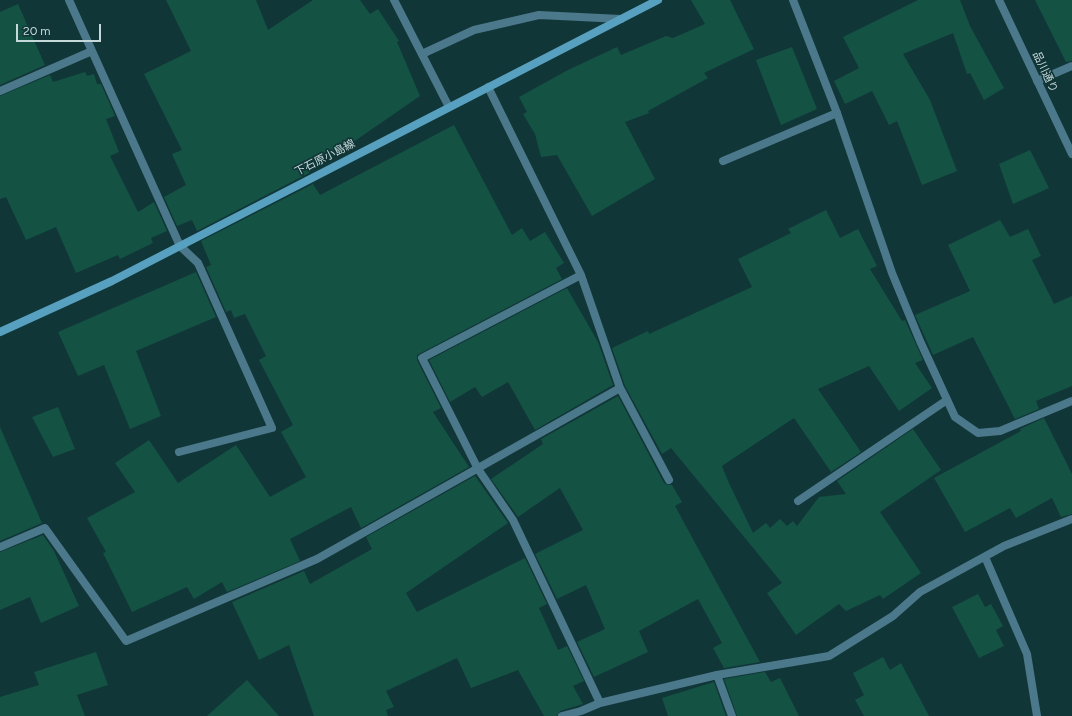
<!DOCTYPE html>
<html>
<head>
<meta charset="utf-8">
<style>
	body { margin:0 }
	#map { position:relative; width:1072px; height:716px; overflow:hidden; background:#113638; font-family:Figtree,sans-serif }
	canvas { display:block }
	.scale { position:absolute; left:16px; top:24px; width:85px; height:18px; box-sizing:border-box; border:2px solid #c6d9da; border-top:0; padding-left:5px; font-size:12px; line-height:14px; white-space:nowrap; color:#c6d9da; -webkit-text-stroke:3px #113638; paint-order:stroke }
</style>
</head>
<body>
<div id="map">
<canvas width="1072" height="716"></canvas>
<div class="scale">20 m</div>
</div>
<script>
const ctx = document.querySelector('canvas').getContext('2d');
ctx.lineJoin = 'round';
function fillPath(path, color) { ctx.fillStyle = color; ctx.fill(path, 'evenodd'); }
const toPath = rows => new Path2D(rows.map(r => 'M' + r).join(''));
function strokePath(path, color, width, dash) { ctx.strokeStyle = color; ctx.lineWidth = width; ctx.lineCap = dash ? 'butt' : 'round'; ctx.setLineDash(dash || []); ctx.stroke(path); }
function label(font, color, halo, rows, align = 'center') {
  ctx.font = font + ' Figtree,"Noto Sans JP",sans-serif'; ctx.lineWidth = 3.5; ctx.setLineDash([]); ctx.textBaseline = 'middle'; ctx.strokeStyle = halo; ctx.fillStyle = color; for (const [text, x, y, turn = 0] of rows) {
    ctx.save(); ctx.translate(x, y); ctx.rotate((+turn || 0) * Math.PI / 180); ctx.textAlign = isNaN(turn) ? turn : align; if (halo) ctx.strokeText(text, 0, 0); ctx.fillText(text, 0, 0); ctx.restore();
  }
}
const building = toPath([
	[166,0,256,0,268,30,313,0,360,0,370,14,378,9,399,41,397,42,420,96,307,174,197,231,192,220,177,226,164,197,186,185,172,154,182,150,144,74,191,51],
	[691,0,730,0,754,49,704,73,708,78,648,111,649,113,625,122,655,179,592,216,557,155,541,157,535,134,523,114,527,112,519,97,568,70,617,47,621,55,666,36,673,38,705,24],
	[918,0,960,0,970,26,1004,88,984,100,970,73,967,74,953,33,903,54,930,100,957,171,922,185,897,121,889,125,872,91,845,104,834,81,859,68,843,37],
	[1035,0,1072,0,1072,61,1066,62],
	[18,4,45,65,0,85,0,12],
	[792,47,817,109,781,125,756,60],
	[85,72,87,76,94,74,97,84,101,84,113,111,115,116,106,119,119,152,110,156,138,212,154,202,167,231,151,238,153,243,120,259,118,255,76,273,56,227,26,240,6,197,0,199,0,96,50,75,53,82],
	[454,125,512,235,522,228,530,241,545,232,564,263,556,268,562,279,417,355,417,360,441,408,433,412,469,467,361,528,351,507,290,539,300,561,227,592,222,582,194,599,187,587,132,612,103,553,106,552,87,518,135,492,115,463,149,440,178,483,236,445,270,497,306,477,281,432,293,425,259,360,266,356,245,314,234,318,231,310,226,312,206,267,211,265,201,241,313,184,320,195],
	[1030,150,1049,188,1013,204,999,164],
	[826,210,840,238,858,229,877,266,870,269,902,321,905,320,923,360,915,363,932,388,899,411,869,366,818,389,861,452,831,472,794,418,722,466,728,481,753,533,766,523,770,528,780,519,787,526,793,521,797,526,819,497,846,494,837,481,913,429,941,470,880,512,921,573,883,599,880,595,846,611,839,604,796,635,767,593,782,583,671,448,662,454,625,386,612,348,648,331,649,334,752,287,738,259,791,233,788,229],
	[1000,220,1010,237,1028,229,1041,256,1032,260,1054,304,1072,296,1072,386,1036,401,1039,409,1015,419,973,337,933,355,915,315,970,291,948,245],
	[196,272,216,317,136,351,161,416,130,429,104,365,78,376,58,332],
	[567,288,598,342,613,385,535,430,508,382,482,397,475,387,450,402,429,360],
	[618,396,664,483,668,485,672,485,682,502,675,506,760,662,724,668,713,648,722,643,698,599,639,631,648,652,594,677,577,642,605,629,586,585,557,599,535,554,583,530,560,488,518,517,491,479,543,444,541,439],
	[58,407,75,449,53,457,32,417],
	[1044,418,1072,474,1072,514,1061,517,1052,498,1016,518,1010,508,965,532,934,478,1021,431,1020,429],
	[0,427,42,523,0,541],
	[475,476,508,523,406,593,417,612,525,558,547,604,539,608,558,650,567,646,584,681,573,686,583,704,560,711,557,716,544,716,518,670,471,688,457,658,386,691,394,707,386,710,388,716,314,716,289,645,259,660,232,602,304,571,310,584,372,549,366,537],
	[43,535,54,551,79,606,41,623,30,597,0,610,0,552],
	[978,594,985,607,991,604,1003,626,996,630,1004,646,979,658,952,607],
	[96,652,108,685,77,695,85,716,0,716,0,697,39,685,34,672],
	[883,657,890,670,901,663,929,716,864,716,855,700,864,695,853,673],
	[765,672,771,682,780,678,799,716,737,716,724,679],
	[247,680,279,716,207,716],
	[714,682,726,716,668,716,662,698]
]);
const service = toPath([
	[422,54,474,30,539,15,621,19],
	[723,161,837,113],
	[179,452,272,428,198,263,180,246],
	[798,501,947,400],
	[717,675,732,716]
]);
const minor = toPath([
	[69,0,180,246],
	[394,0,449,107],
	[793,0,837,113,892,273,920,341,955,417,978,433,1000,431,1072,401],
	[1037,81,1072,66],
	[0,91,92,51],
	[581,275,422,358,478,469,513,520,600,703],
	[620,388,669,480],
	[0,547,45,528,126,641,317,559,620,388,581,275,488,87],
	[985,557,1027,654,1037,716],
	[562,716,581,711,600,703,717,675,829,656,893,616,920,592,1004,546,1072,519]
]);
const tertiary = toPath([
	[999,0,1072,154]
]);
const secondary = toPath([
	[0,332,112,281,658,0]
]);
const streetNames = [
	["品川通り",1045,72,65],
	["下石原小島線",325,158,-27]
];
fillPath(building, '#145244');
strokePath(service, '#4c788b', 8);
strokePath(minor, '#4c788b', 8);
strokePath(tertiary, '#4c788b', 8);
strokePath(secondary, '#58a0bf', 8);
label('11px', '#c6d9da', '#113638', streetNames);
</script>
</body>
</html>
